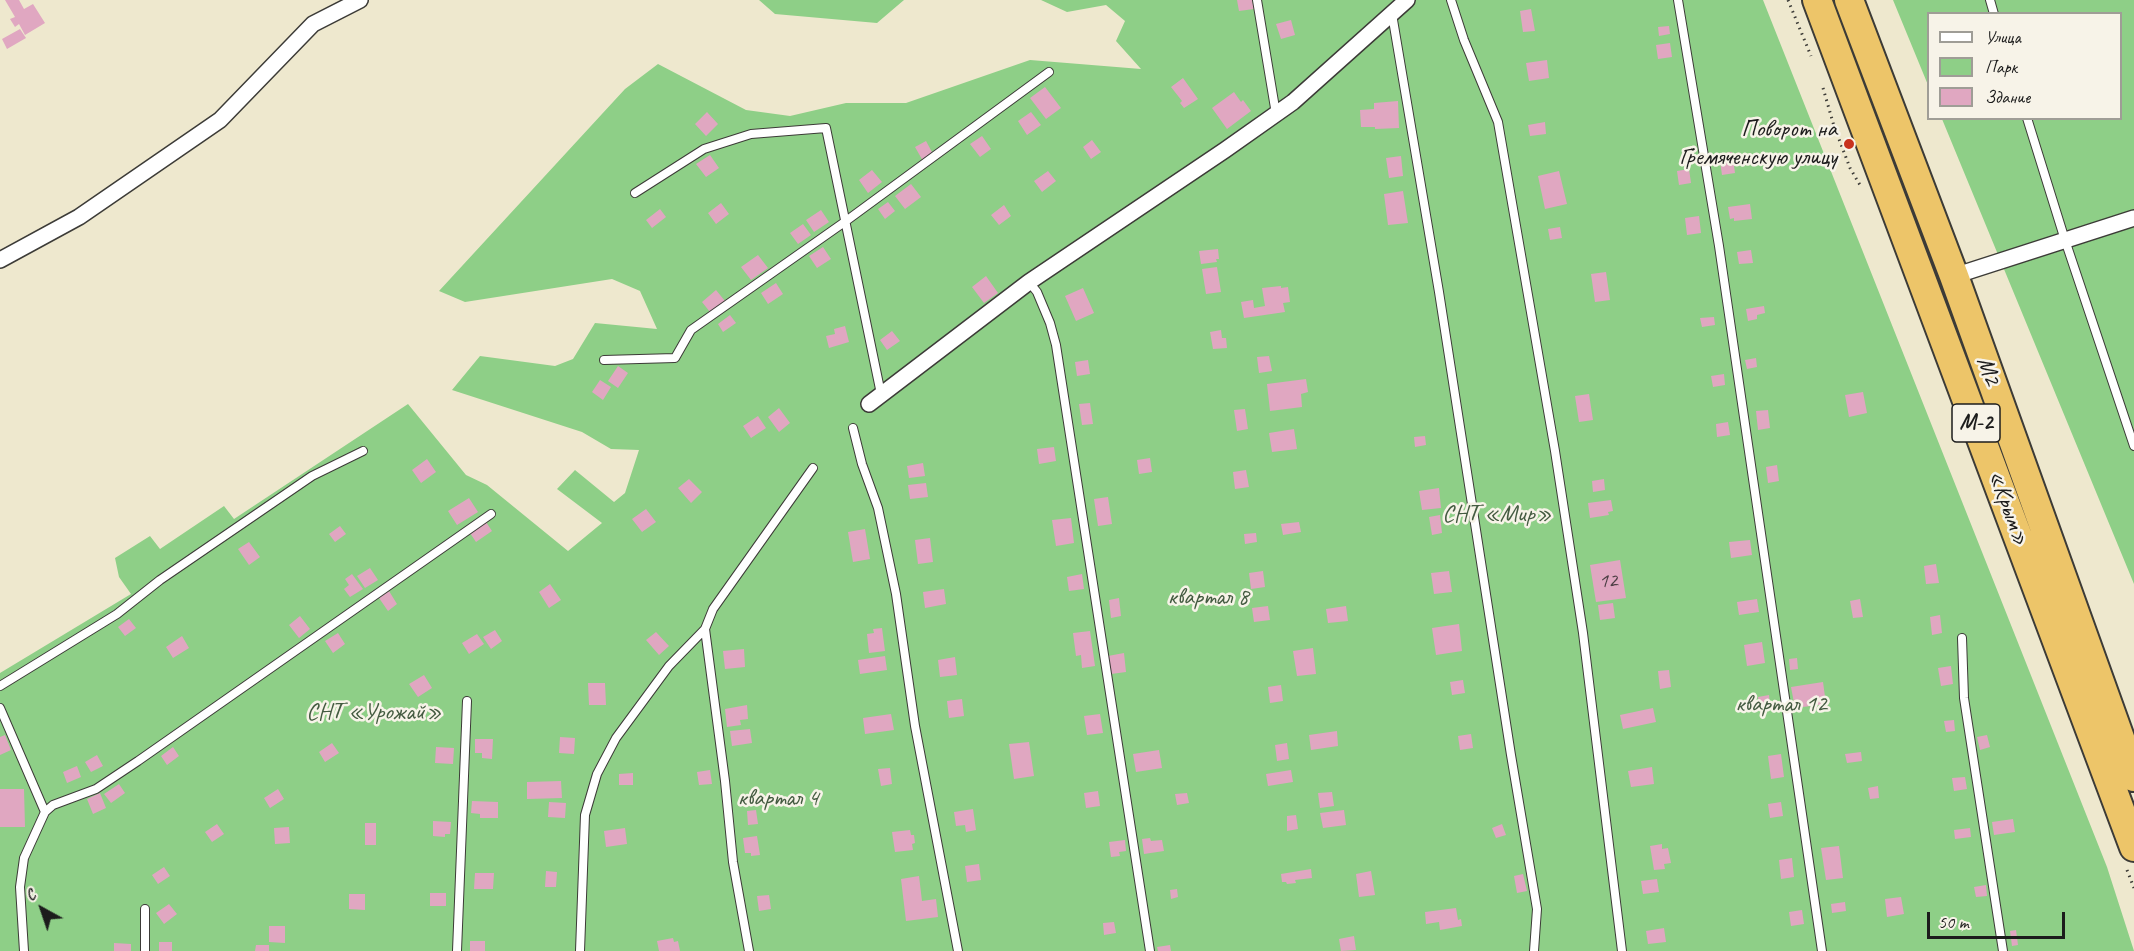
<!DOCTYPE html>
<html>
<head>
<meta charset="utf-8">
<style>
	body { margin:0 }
	#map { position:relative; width:2134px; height:951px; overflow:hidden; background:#eee8ce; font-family:Caveat,sans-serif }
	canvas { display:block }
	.legend { position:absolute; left:1927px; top:12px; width:195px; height:108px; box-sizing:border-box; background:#f7f3e8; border:2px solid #9f9d96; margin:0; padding:8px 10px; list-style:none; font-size:18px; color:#1c1c1c }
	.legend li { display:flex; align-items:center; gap:12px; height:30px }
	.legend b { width:30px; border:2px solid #9f9d96 }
	.north { position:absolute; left:12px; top:879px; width:60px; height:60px; -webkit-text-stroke:4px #f7f3e8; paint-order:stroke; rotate:320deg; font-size:16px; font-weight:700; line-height:24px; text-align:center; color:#1c1c1c }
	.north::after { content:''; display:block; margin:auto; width:21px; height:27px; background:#1c1c1c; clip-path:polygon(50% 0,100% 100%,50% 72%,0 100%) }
	.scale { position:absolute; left:1927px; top:912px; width:138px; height:27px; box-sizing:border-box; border:3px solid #1c1c1c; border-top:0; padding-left:8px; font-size:18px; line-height:21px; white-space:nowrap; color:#1c1c1c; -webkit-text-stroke:4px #f7f3e8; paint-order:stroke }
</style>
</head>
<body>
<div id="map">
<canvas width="2134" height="951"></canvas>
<ul class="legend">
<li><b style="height:8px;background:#fff"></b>Улица</li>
<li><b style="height:16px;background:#8ecf87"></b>Парк</li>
<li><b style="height:16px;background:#e0a7c1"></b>Здание</li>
</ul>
<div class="north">С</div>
<div class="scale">50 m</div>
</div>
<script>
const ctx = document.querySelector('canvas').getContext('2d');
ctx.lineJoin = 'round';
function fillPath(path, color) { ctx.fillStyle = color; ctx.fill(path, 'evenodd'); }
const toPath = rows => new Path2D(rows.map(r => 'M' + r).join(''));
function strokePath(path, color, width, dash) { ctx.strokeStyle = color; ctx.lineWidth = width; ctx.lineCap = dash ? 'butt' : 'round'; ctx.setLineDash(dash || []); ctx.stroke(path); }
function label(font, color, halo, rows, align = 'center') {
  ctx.font = font + ' Caveat,sans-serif'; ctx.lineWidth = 5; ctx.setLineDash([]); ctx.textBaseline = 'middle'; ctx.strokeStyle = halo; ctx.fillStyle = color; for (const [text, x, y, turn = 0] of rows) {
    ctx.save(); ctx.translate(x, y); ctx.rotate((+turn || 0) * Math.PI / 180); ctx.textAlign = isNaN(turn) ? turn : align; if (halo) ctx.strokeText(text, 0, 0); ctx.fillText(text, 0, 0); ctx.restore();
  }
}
const green = toPath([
	[759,0,904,0,877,23,775,14],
	[1041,0,1763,0,2107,867,2134,951,0,951,0,673,131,594,119,577,115,558,150,536,160,549,224,506,234,519,408,404,466,475,487,485,568,551,602,523,557,489,575,470,614,502,625,493,639,450,611,449,582,432,452,390,480,356,555,366,573,359,595,323,657,329,640,291,612,279,465,302,439,291,625,89,658,64,746,110,790,116,846,103,906,103,1030,60,1141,69,1116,41,1125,21,1106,5,1067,12],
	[1893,0,2134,0,2134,584,1942,119,2120,118,2120,14,1928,14,1928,85]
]);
const building = toPath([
	[5,0,19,0,24,9,33,4,45,23,25,35,19,24,15,27,10,19,15,17],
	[1237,0,1252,0,1254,9,1239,11],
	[1531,9,1535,31,1523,32,1520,11],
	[1291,20,1295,35,1281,39,1276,24],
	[1669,26,1670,34,1659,36,1658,27],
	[20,29,26,38,7,49,2,39],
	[1670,43,1672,57,1658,59,1656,45],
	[1547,60,1549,78,1529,81,1526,63],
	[1183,78,1198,99,1184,108,1180,103,1182,101,1171,87],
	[1045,87,1061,108,1046,119,1030,98],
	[1234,92,1241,102,1243,100,1251,111,1227,129,1212,108],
	[1398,101,1399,128,1375,129,1375,127,1361,127,1360,110,1374,109,1374,103],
	[707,112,718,124,706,136,695,124],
	[1031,112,1041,125,1027,135,1018,121],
	[1545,122,1546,134,1530,136,1528,125],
	[982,136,991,149,980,157,970,144],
	[1092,140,1101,152,1091,159,1083,147],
	[926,141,933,154,923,161,915,147],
	[1732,152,1735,173,1722,175,1719,154],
	[710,155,719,168,706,177,696,164],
	[1401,156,1403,176,1389,178,1386,158],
	[1689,169,1691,183,1679,185,1677,171],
	[872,170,882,182,868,193,859,180],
	[1048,171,1056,181,1042,192,1034,181],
	[1559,171,1567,204,1545,209,1538,176],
	[911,184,921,197,905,209,895,196],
	[1403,191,1408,223,1388,225,1384,194],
	[888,202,895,211,885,219,878,209],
	[721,203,729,214,716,224,708,213],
	[1750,204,1752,219,1734,221,1734,218,1730,219,1728,207],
	[1004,205,1011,216,999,225,991,215],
	[660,209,666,217,652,228,646,220],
	[821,210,829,222,814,232,806,220],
	[1699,216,1701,233,1687,235,1685,218],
	[803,224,811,235,798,244,790,233],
	[1560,227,1562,238,1550,240,1548,229],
	[823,247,831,259,817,268,809,256],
	[1218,249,1219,259,1216,259,1217,262,1201,264,1199,251],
	[1751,250,1753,263,1739,264,1737,252],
	[758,255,768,268,751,280,741,267],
	[1217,267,1221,292,1206,294,1202,269],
	[1606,272,1610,300,1595,302,1591,274],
	[986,276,998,293,984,303,972,287],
	[776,283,783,294,768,304,761,293],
	[1281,286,1281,288,1288,287,1290,302,1283,303,1285,312,1244,318,1241,302,1253,300,1254,308,1265,306,1262,288],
	[1083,288,1094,313,1076,321,1065,296],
	[716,290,725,301,710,312,702,302],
	[1764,306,1765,313,1757,315,1757,319,1748,321,1746,309],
	[730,315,736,323,723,332,718,324],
	[1714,317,1715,325,1702,327,1700,318],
	[845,326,849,342,829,348,826,336,835,334,834,329],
	[1221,330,1222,338,1226,338,1227,348,1213,349,1210,332],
	[892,331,900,341,887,350,880,340],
	[1269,356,1272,371,1259,373,1257,357],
	[1756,358,1757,367,1747,369,1745,360],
	[1088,360,1090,374,1077,376,1075,362],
	[618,366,628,373,618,388,608,381],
	[1724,374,1725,385,1713,387,1711,376],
	[1306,379,1308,392,1301,394,1302,407,1270,411,1267,384],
	[600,380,611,387,603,400,592,392],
	[1863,392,1867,413,1849,417,1845,395],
	[1589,394,1593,420,1579,422,1575,396],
	[1090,403,1093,424,1082,425,1079,404],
	[779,408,790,423,779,432,768,417],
	[1245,409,1248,429,1237,431,1234,410],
	[1768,410,1770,428,1758,430,1756,411],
	[758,416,766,428,751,438,743,426],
	[1728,422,1730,435,1717,437,1716,424],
	[1294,429,1297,449,1272,452,1269,433],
	[1425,436,1426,445,1415,447,1414,437],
	[1054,447,1056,461,1039,464,1037,449],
	[1150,458,1152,472,1139,474,1137,460],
	[427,459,436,472,421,483,412,470],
	[923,463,925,476,909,478,907,466],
	[1777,465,1779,481,1768,483,1766,467],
	[1246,470,1249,487,1235,489,1233,472],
	[689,479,702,492,691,503,678,488],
	[1604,479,1605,490,1593,492,1592,481],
	[926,483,928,497,910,499,908,485],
	[1439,488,1441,508,1422,510,1419,491],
	[1108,497,1112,524,1098,526,1094,499],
	[469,498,478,512,457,525,448,511],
	[1611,500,1613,511,1608,512,1609,515,1590,518,1588,503],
	[646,509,656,522,642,532,632,519],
	[1440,515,1442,533,1432,535,1429,517],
	[1071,518,1074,543,1056,546,1052,520],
	[486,522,492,531,476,542,470,533],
	[1299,522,1301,532,1283,535,1281,524],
	[340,526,346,534,335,542,329,534],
	[865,529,870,559,853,562,848,532],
	[1256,533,1257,542,1245,544,1244,534],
	[930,538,933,562,918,564,915,540],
	[1750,540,1752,555,1731,558,1729,542],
	[249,542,260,557,249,565,238,549],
	[1620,560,1626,598,1596,602,1590,565],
	[1936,564,1939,583,1926,584,1924,566],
	[370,568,378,580,365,588,357,576],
	[1263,571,1265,587,1251,589,1249,573],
	[1449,571,1452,592,1434,594,1431,573],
	[352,574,363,589,350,597,344,589,349,585,345,579],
	[1082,574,1084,589,1069,591,1067,577],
	[550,584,561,600,549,608,539,592],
	[944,589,946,604,925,608,923,592],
	[389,591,397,604,388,611,379,598],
	[1119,598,1121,616,1111,618,1109,600],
	[1757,599,1759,612,1739,615,1737,602],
	[1860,599,1863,617,1853,618,1850,601],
	[1613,603,1615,618,1600,620,1598,605],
	[1268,606,1270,620,1254,622,1252,608],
	[1346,606,1348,621,1328,623,1326,609],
	[1940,615,1942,633,1932,635,1930,617],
	[300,616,310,629,299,638,289,625],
	[129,619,136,628,125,636,118,627],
	[1459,624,1462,651,1436,655,1432,628],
	[882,628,885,651,869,653,867,634,874,633,873,629],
	[495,630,502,641,491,649,483,637],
	[1090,631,1095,666,1082,668,1081,655,1076,656,1073,633],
	[656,632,669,646,659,655,646,640],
	[338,633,345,644,333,653,325,641],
	[477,634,484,644,469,654,462,643],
	[182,636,189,648,173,658,166,647],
	[1762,642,1765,663,1747,666,1744,645],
	[1313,648,1316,674,1297,676,1293,651],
	[744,649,745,667,725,669,723,651],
	[1124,653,1126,672,1111,674,1108,656],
	[885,656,887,670,860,674,858,660],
	[955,657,957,675,940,677,938,660],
	[1797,658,1798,669,1790,670,1789,659],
	[1951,666,1953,684,1941,686,1938,668],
	[1669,670,1671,687,1660,689,1658,671],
	[424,675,432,688,418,697,409,684],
	[1463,680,1465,693,1452,695,1450,682],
	[1823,682,1826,704,1795,708,1791,687],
	[588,683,605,683,606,705,589,705],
	[1281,685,1283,701,1270,703,1268,687],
	[1769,695,1770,705,1759,707,1758,697],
	[962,699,964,716,949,718,947,701],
	[747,705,748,719,740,720,741,725,727,727,725,709],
	[1653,708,1656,722,1623,729,1620,715],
	[891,714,894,730,865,734,863,718],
	[1100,714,1103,733,1087,735,1084,716],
	[1954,720,1955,731,1946,732,1944,721],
	[750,729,752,743,732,746,730,731],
	[1337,731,1338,746,1311,750,1309,735],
	[1471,734,1473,748,1460,750,1458,736],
	[5,735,11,750,0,755,0,737],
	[1987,735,1990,747,1980,750,1977,737],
	[560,737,575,738,574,754,559,753],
	[475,739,493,739,492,759,482,758,482,753,475,753],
	[1029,742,1034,776,1014,779,1009,744],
	[332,743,339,753,325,762,319,752],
	[1287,743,1289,759,1277,761,1275,745],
	[173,747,179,756,167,765,161,756],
	[436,747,454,748,453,764,435,763],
	[1159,750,1162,768,1136,772,1133,754],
	[1861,752,1862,761,1847,763,1845,754],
	[1781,754,1784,777,1771,779,1768,756],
	[97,755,103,766,91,772,85,762],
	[77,766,81,777,67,783,63,772],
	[1652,767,1654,784,1631,787,1628,771],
	[890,768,892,784,881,786,878,769],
	[710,770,712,784,699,785,697,772],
	[1291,770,1293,782,1268,786,1266,774],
	[633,773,633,785,619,785,619,774],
	[1965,777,1967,789,1954,791,1952,778],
	[561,781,562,798,527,799,527,782],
	[119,784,125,793,111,803,104,794],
	[1878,786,1879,798,1870,799,1868,788],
	[0,789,24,789,25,827,0,827],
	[278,789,284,799,270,808,264,798],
	[1098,791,1100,806,1086,808,1084,793],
	[1332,792,1334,806,1320,808,1318,793],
	[100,793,106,808,93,814,87,799],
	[1187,793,1189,803,1177,805,1175,794],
	[472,801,498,802,498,818,480,818,480,814,471,813],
	[549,802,566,803,565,818,548,817],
	[1781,802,1783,816,1770,818,1768,804],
	[973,809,976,830,966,832,965,825,956,826,954,812],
	[756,810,758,824,748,825,747,811],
	[1344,810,1346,825,1323,828,1320,813],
	[1296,815,1298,829,1287,831,1287,816],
	[2013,819,2015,832,1994,835,1992,822],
	[433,821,451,822,450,834,445,834,445,837,433,836],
	[365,823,376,823,376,845,365,845],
	[217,824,224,834,212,842,205,832],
	[1502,824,1506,835,1496,838,1492,828],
	[289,827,290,843,275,844,274,828],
	[625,828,627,844,606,847,604,831],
	[1970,828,1971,837,1955,839,1954,830],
	[910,830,911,835,914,835,915,843,912,844,913,850,895,852,892,832],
	[757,836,760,855,751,856,751,853,745,853,743,838],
	[1150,838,1151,841,1162,840,1164,851,1144,854,1142,839],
	[1125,840,1126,851,1119,852,1120,856,1111,857,1109,842],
	[1662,844,1662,849,1668,848,1671,863,1664,864,1665,869,1654,870,1650,846],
	[1839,846,1843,878,1826,880,1821,848],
	[1792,858,1794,877,1781,879,1779,860],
	[979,864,981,880,967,882,965,866],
	[164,867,170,876,158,884,152,875],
	[1311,869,1312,878,1295,880,1296,883,1287,884,1286,882,1282,882,1281,874],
	[546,871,557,872,556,887,545,887],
	[1371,871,1375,895,1359,897,1356,874],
	[475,873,494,873,493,889,474,889],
	[1523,874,1527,891,1517,893,1514,876],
	[919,876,922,901,936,899,938,917,906,921,901,879],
	[1657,879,1659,892,1643,894,1641,881],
	[1986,885,1987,896,1976,897,1974,887],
	[1177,889,1178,897,1171,899,1170,890],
	[430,893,446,893,446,906,430,906],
	[349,894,365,894,365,910,349,909],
	[769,895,771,909,759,911,757,896],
	[1901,897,1904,914,1887,917,1885,899],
	[1845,902,1846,911,1832,913,1831,904],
	[169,904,177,914,164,924,156,913],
	[1456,908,1458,920,1461,919,1462,926,1440,930,1439,922,1426,924,1425,912],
	[1802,910,1804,924,1791,926,1789,912],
	[1114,922,1116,933,1104,935,1103,923],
	[269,926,285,926,285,943,269,942],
	[1664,928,1666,942,1648,944,1646,931],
	[2016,930,2018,945,2012,946,2010,931],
	[1354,936,1356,950,1341,951,1339,939],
	[673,938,674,942,678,941,680,951,659,951,657,941],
	[470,941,485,941,485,951,470,951],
	[159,942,172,942,172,951,159,951],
	[114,943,131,944,131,951,114,951],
	[256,945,269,945,269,951,255,951],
	[1170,945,1171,951,1158,951,1157,947]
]);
const path = toPath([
	[1788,0,1811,56],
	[1823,88,1834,126,1850,168,1860,185],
	[2127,870,2134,888]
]);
const lane = toPath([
	[1257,0,1276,114],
	[1451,0,1464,40,1498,122,1555,451,1583,633,1622,951],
	[1678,0,1719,246,1822,951],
	[1990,0,1994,14],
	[1392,14,1439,292,1511,755,1537,909,1534,951],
	[2027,118,2065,240,2134,446],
	[635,193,704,149,751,134,826,128,881,394],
	[1029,282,1037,292,1050,323,1056,345,1150,951],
	[604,360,675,358,691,330,846,221,1049,72],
	[853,428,862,464,878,508,896,594,915,726,958,951],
	[705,629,725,781,733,862,749,951],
	[1962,638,1964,698,2003,951],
	[0,686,117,614,160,580,312,476,363,451],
	[0,708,45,812,24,858,20,887,24,951],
	[45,812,53,805,96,789,138,761,491,514],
	[145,951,145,909],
	[457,951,467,701],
	[580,951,585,815,597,774,616,738,669,666,705,629,713,609,813,468]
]);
const street = toPath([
	[0,260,79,217,220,120,313,24,360,0],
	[1954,276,2134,218],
	[869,404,1029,282,1225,150,1293,102,1407,0]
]);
const highway = toPath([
	[1817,0,2134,847],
	[1849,0,1954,276,2134,777]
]);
const markers = [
	[1849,144,6,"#c8321e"]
];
const numberNames = [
	["12",1608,581]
];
const shields = [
	[1976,423,48]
];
const shieldNames = [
	["М-2",1976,423]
];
const poiNames = [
	["Поворот на",1837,130],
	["Гремяченскую улицу",1837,158]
];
const streetNames = [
	["М2",1988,371,70],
	["«Крым»",2008,508,70]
];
const parkNames = [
	["СНТ «Мир»",1497,515],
	["квартал 8",1208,598],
	["квартал 12",1781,705],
	["СНТ «Урожай»",374,713],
	["квартал 4",778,799]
];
fillPath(green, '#8ecf87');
fillPath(building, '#e0a7c1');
strokePath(lane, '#3c3b37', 10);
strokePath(street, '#3c3b37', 18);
strokePath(highway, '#3c3b37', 32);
strokePath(path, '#3c3b37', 3, [1.5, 4.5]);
strokePath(lane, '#fff', 8);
strokePath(street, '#fff', 15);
strokePath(highway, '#edc569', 28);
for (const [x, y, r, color] of markers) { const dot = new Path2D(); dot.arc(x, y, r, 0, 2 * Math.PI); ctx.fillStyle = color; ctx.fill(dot); strokePath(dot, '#f7f3e8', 2); }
label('21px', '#4d3f45', null, numberNames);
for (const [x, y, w] of shields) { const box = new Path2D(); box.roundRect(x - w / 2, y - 19, w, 38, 4.5); ctx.fillStyle = '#f7f3e8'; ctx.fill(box); strokePath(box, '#1c1c1c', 1.5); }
label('bold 22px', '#1c1c1c', null, shieldNames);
label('24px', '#1c1c1c', '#f7f3e8', poiNames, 'right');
label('24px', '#1c1c1c', '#f7f3e8', streetNames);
label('24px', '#445b41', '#f7f3e8', parkNames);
</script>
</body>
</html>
